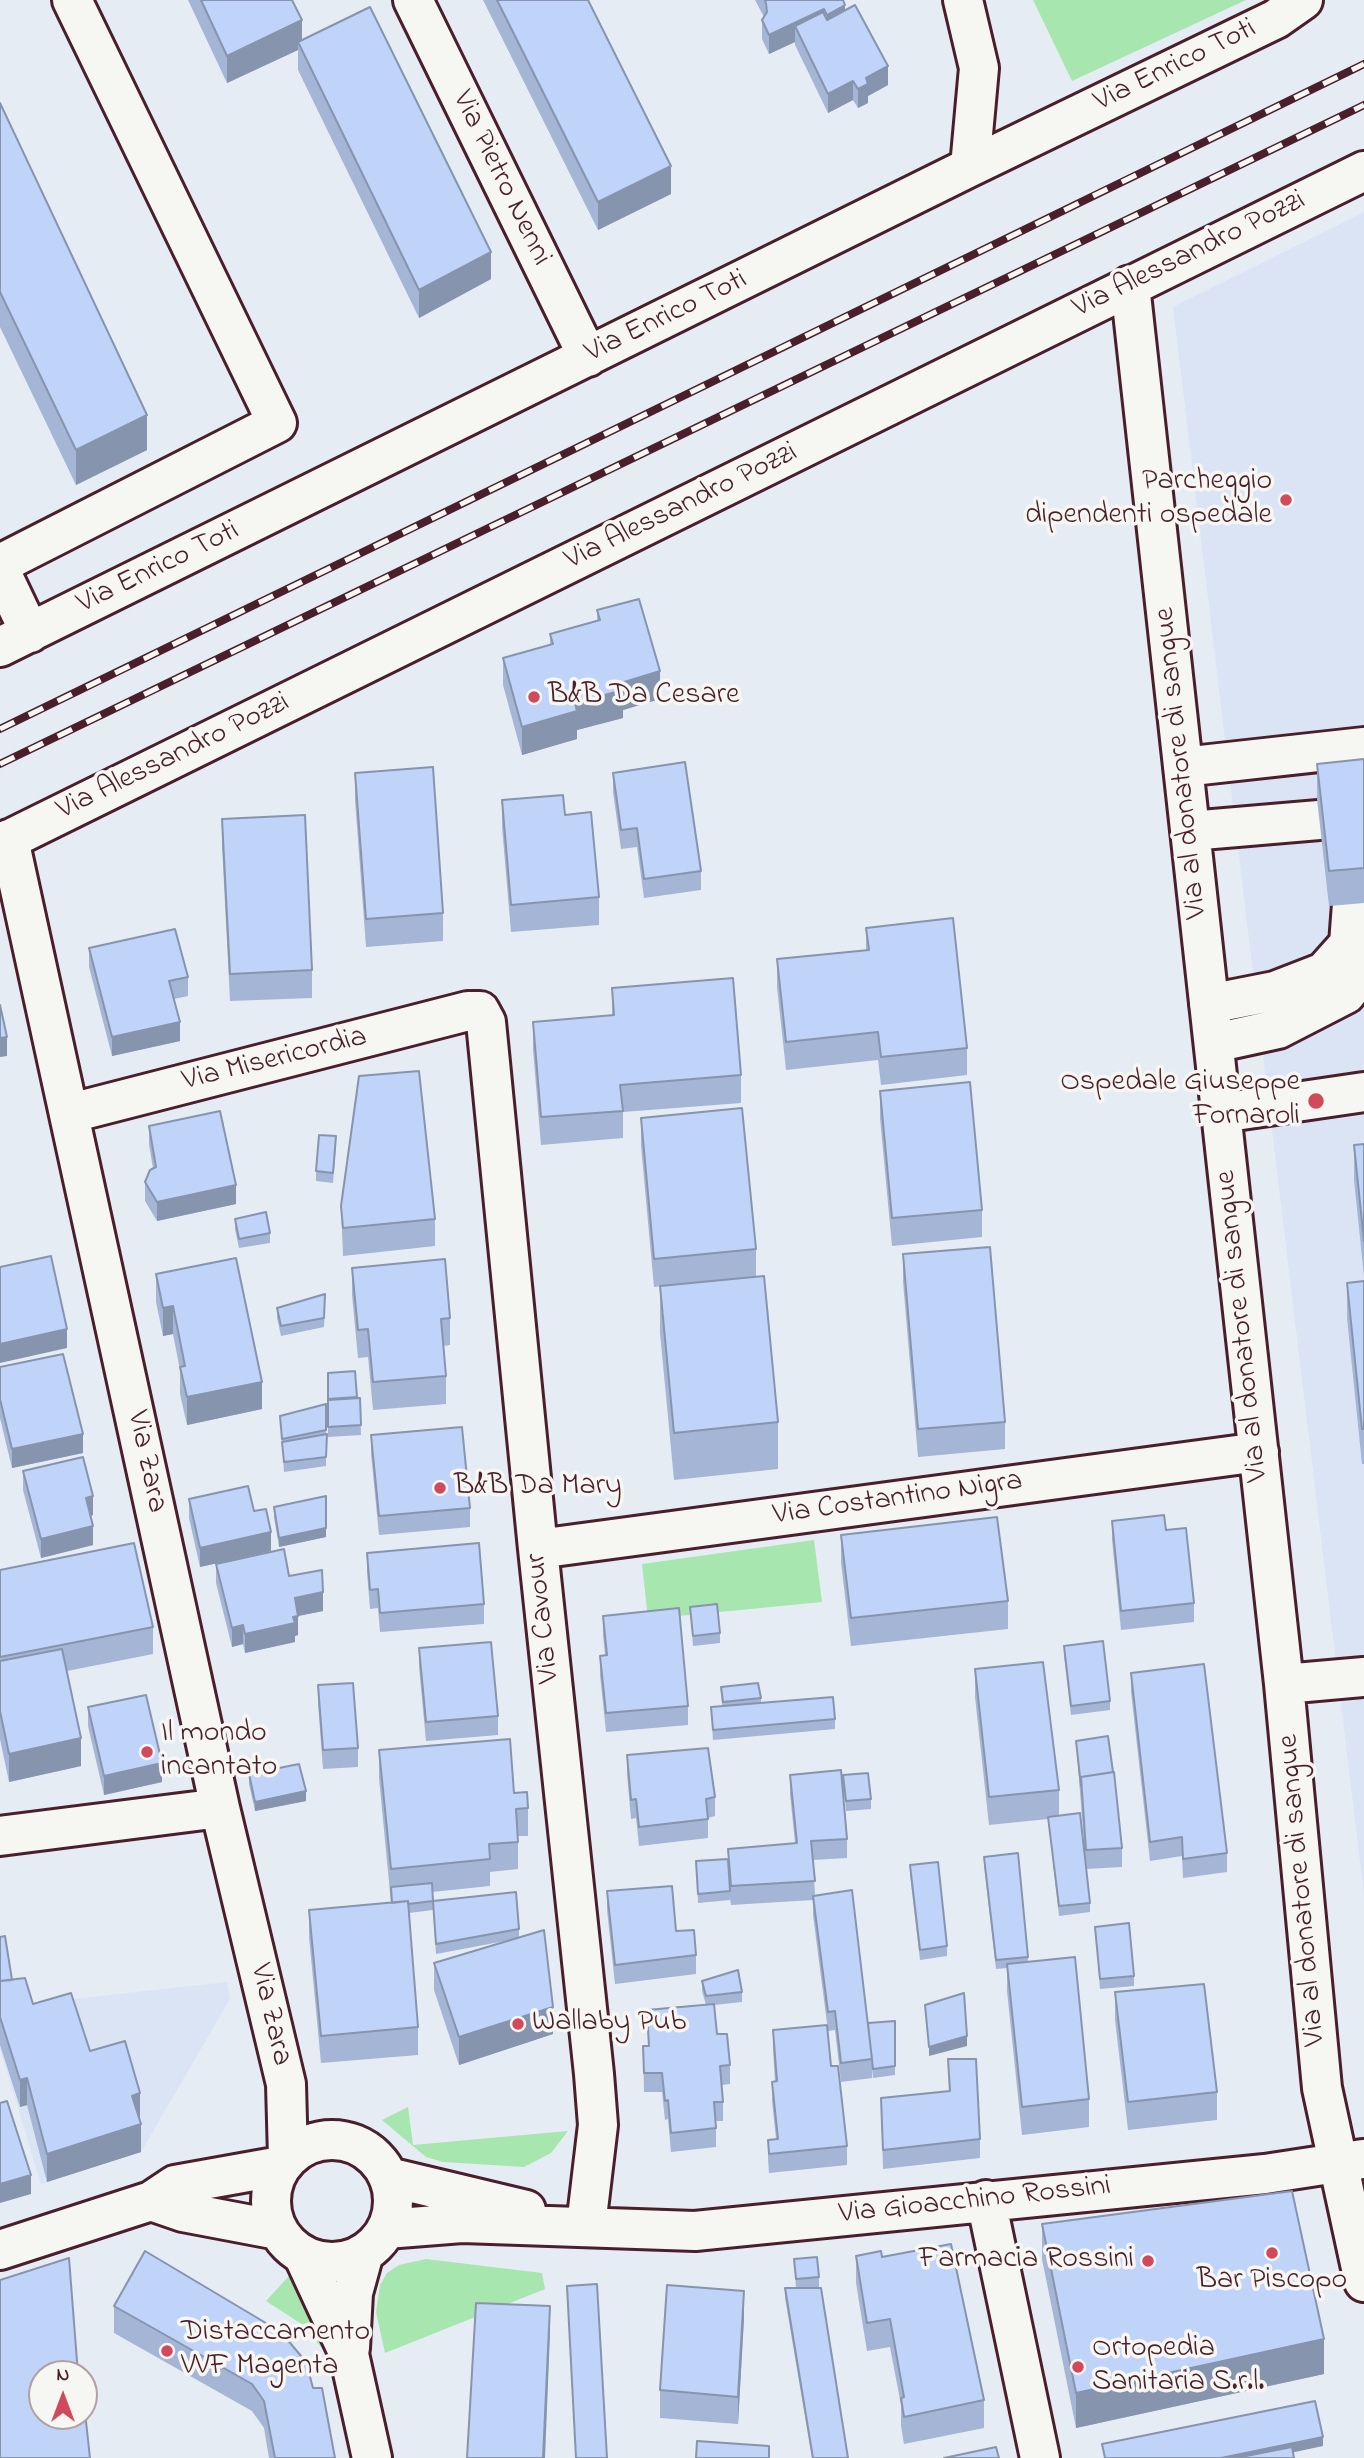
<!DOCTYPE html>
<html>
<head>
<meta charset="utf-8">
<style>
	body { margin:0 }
	#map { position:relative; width:1364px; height:2458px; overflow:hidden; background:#e6ecf4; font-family:"Indie Flower",sans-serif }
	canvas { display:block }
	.north { position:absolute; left:28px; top:2360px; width:70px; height:70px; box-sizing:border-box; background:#f6f6f2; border:2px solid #b1a0a2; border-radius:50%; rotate:0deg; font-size:19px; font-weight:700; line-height:28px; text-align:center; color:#4a1f2b }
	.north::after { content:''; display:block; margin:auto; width:24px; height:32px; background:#d1495b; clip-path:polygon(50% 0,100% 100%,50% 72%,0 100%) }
</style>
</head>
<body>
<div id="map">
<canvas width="1364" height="2458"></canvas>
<div class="north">N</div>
</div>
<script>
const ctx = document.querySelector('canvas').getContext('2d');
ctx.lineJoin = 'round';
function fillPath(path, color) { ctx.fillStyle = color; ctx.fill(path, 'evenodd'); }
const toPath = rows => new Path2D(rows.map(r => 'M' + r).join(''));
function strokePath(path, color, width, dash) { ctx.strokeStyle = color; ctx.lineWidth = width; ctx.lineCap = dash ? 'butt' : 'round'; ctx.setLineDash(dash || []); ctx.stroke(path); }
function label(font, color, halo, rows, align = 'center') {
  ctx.font = font + ' "Indie Flower",sans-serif'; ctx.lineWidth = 7; ctx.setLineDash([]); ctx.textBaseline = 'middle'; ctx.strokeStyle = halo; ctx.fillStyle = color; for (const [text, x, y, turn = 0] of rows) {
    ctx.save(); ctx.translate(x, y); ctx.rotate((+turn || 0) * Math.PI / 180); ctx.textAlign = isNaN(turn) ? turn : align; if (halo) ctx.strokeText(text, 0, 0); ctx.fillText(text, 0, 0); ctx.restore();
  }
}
const built = toPath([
	[1364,212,1364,1895,1173,307],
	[227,1982,230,1999,141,2152,41,2184,0,2049,0,2007]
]);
const green = toPath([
	[1033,0,1246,0,1072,81],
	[814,1540,822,1602,648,1619,642,1564],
	[408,2107,413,2145,568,2131,551,2153,524,2167,443,2162,426,2157,382,2120],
	[426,2259,542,2273,545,2289,385,2353,376,2312,380,2285,387,2273,399,2265],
	[289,2276,303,2293,325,2346,321,2347,303,2325,266,2301]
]);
const minor = toPath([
	[413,0,588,357],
	[963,0,979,68,970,167],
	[1130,285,1284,1684,1322,2088,1364,2282],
	[0,564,277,423,72,0],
	[0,570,30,633],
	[0,647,970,167,1276,19,1303,0],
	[1183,767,1364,747],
	[1190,831,1319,820],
	[9,839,220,1808,286,2084,288,2158],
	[0,844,1364,171],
	[1209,1004,1275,991,1324,972,1349,944,1352,904],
	[1214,1043,1278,1029,1346,994,1364,970],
	[71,1113,468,1011,480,1011,486,1022,538,1549,594,2074,598,2125,586,2226],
	[1221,1113,1364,1092],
	[538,1549,1259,1452],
	[1284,1684,1364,1677],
	[0,1836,220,1808],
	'271 2201a61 61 0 1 1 122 0a61 61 0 1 1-122 0Z',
	[388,2177,526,2210],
	[986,2200,1040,2458],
	[151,2201,183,2212,278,2230],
	[386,2229,462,2223,695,2231,1265,2174,1363,2159],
	[0,2250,151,2201,175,2185,281,2166],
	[303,2255,349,2354,372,2458],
	[350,2348,353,2293,364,2253]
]);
const rail = toPath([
	[0,729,1364,64],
	[0,764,1364,105]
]);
const wall = toPath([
	[188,0,292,0,302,40,491,279,419,318,298,70,298,50,227,83],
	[483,0,588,0,671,194,598,230],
	[755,0,843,0,845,11,888,85,868,96,868,103,858,108,853,100,828,113,795,45,795,42,769,54,762,39,762,20,764,17],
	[0,103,147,450,76,485,0,327],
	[597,610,660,699,623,710,623,718,577,730,577,739,522,755,503,685,503,658,550,645,550,634,597,621],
	[1364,759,1364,903,1329,906,1317,799,1317,764],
	[355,773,443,913,443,941,366,947,355,800],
	[613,773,701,871,701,890,644,898,637,847,621,849,613,792],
	[502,800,565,815,599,897,599,925,511,932,502,827],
	[222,819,312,970,312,998,230,1001,222,846],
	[866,928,967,1048,967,1075,881,1085,878,1060,786,1070,777,987,777,959,866,950],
	[89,948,188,977,188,996,174,999,180,1041,112,1056,89,967],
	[612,988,741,1075,741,1103,623,1112,623,1138,541,1145,533,1050,533,1022,612,1015],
	[880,1091,982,1210,982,1237,892,1246,880,1118],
	[641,1118,756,1249,756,1276,778,1422,778,1469,674,1480,660,1333,660,1286,670,1285,654,1287,641,1146],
	[149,1126,236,1204,157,1221,145,1201,145,1182,153,1168,149,1145],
	[1364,1144,1364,1276,1354,1180,1354,1145],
	[336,1146,333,1183,316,1181,316,1171],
	[341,1206,435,1219,435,1246,343,1256],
	[235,1219,270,1233,270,1243,239,1248,235,1229],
	[903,1254,1005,1422,1005,1449,918,1457,903,1282],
	[352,1268,450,1318,450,1345,443,1346,446,1376,446,1404,373,1410,368,1357,358,1358,352,1295],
	[156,1274,262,1409,187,1425,180,1394,180,1370,173,1334,163,1336,156,1302],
	[1364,1281,1364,1464,1362,1464,1347,1318,1347,1283],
	[325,1304,324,1327,281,1336,277,1318,277,1308],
	[0,1367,83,1453,12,1468,0,1418],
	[355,1371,357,1398,360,1398,361,1435,328,1437,328,1373],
	[326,1404,326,1466,284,1472,280,1416],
	[371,1435,470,1508,470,1527,379,1535,371,1454],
	[23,1471,93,1515,91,1516,93,1545,41,1558,23,1490],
	[189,1499,254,1511,271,1551,200,1567,189,1518],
	[274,1507,326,1537,279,1547,274,1517],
	[1112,1521,1166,1530,1194,1603,1194,1622,1121,1630,1112,1540],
	[841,1535,1008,1601,1008,1629,851,1646,841,1563],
	[367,1553,484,1604,484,1624,380,1632,378,1608,370,1609,367,1572],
	[216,1564,289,1576,323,1611,298,1616,298,1635,295,1636,295,1642,245,1653,243,1644,232,1647,216,1583],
	[0,1570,153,1627,153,1654,67,1671,81,1766,9,1782,0,1739],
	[690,1607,720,1633,720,1643,693,1646],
	[603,1616,688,1706,688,1725,606,1732,600,1675,600,1656,605,1655,603,1635],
	[1064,1646,1110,1701,1110,1710,1071,1715,1064,1656],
	[419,1648,498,1716,498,1735,426,1741,419,1667],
	[975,1669,1059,1790,1059,1815,1090,1903,1090,1912,1059,1916,1048,1819,989,1825,975,1697],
	[1131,1673,1227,1853,1227,1872,1183,1878,1182,1856,1150,1861,1131,1692],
	[318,1685,358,1748,358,1767,323,1769,318,1704],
	[721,1687,761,1698,761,1703,835,1719,835,1729,713,1740,711,1707,722,1706],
	[88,1707,162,1782,104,1795,88,1726],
	[1076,1741,1122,1848,1122,1867,1086,1869],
	[379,1750,514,1793,528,1808,528,1836,518,1836,518,1869,490,1872,490,1886,432,1892,433,1901,519,1929,519,1937,553,2034,459,2065,434,1990,434,1963,505,1941,436,1954,433,1910,409,1913,418,2027,418,2055,321,2063,309,1937,309,1910,391,1903,379,1778],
	[627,1755,715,1797,715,1816,708,1818,708,1838,639,1846,636,1818,631,1819,627,1774],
	[249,1774,306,1801,255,1811,249,1784],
	[790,1775,847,1839,847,1858,813,1860,815,1895,868,2028,895,2021,895,2075,873,2078,872,2068,872,2078,841,2082,835,2030,828,2031,813,1915,813,1900,731,1905,730,1898,730,1900,698,1903,696,1861,728,1859,728,1849,795,1843,790,1794],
	[843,1775,871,1799,871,1809,846,1811],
	[984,1857,1028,1957,1028,1962,1089,2099,1089,2127,1022,2135,1007,1991,1007,1968,996,1969,984,1866],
	[910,1865,947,1946,947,1956,920,1960,910,1875],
	[607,1891,676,1931,696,1955,696,1974,615,1984,607,1910],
	[1095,1927,1134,1976,1134,1986,1100,1989],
	[0,1937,12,1980,33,2004,90,2051,140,2121,141,2152,47,2182,27,2105,20,2107,0,2045],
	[702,1981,742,1992,742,2002,714,2005,717,2034,730,2065,730,2084,722,2085,723,2102,723,2121,716,2121,716,2147,671,2152,668,2119,665,2120,662,2092,644,2092,643,2046,648,2046,647,2010,706,2005,702,1991],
	[1115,1992,1217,2092,1217,2120,1128,2130,1115,2020],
	[773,2030,831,2066,847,2146,847,2165,769,2173,768,2159,768,2140,776,2139,772,2101,772,2082,775,2082,773,2049],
	[948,2059,980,2139,980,2158,883,2169,881,2098,949,2091],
	[1042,2224,1324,2374,1076,2428,1042,2259],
	[856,2256,882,2257,984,2400,984,2428,904,2444,901,2426,901,2405,890,2347,867,2351,856,2283],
	[794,2259,819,2277,819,2287,809,2288,848,2458,812,2458,785,2298,785,2288,796,2288],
	[114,2306,313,2388,335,2458,269,2458,264,2428,252,2411,114,2333],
	[744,2318,738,2424,660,2418,660,2390]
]);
const shadedWall = toPath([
	[845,5,845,24,827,34,827,15],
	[824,9,824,28,795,26,795,42,769,54,769,35],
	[302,20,302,48,298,42,298,50,227,83,227,56],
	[888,66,888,85,868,96,868,103,858,108,858,89,866,78],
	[853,81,853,100,828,113,828,94],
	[671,166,671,194,598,230,598,202],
	[491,252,491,279,419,318,419,290],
	[147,415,147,450,76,485,76,450],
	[660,671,660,699,623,710,623,718,577,730,577,739,522,755,522,727,621,683],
	[180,1022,180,1041,112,1056,112,1037],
	[7,1037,7,1056,0,1057,0,1038],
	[236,1185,236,1204,157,1221,157,1202],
	[173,1306,173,1334,163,1336,163,1308],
	[67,1329,67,1348,0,1363,0,1344],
	[262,1382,262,1409,187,1425,187,1397],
	[83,1434,83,1453,12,1468,12,1449],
	[93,1496,93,1515,86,1517,86,1498],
	[93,1526,93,1545,41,1558,41,1539],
	[326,1528,326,1537,279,1547,279,1538],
	[271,1532,271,1551,200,1567,200,1548],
	[323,1592,323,1611,298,1616,298,1635,295,1636,295,1642,245,1653,245,1634,295,1598],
	[243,1625,243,1644,232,1647,232,1628],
	[81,1738,81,1766,9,1782,9,1754],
	[162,1763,162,1782,104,1795,104,1776],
	[306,1791,306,1801,255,1811,255,1802],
	[553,2007,553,2034,459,2065,459,2037],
	[967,2036,967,2046,929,2056,929,2047],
	[27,2078,27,2105,20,2107,20,2080],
	[140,2093,140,2121,132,2096],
	[141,2124,141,2152,47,2182,47,2154],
	[31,2175,31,2194,0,2203,0,2184],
	[744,2291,744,2318,738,2424,738,2397],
	[550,2306,550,2333,545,2458,543,2458],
	[1324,2339,1324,2374,1076,2428,1076,2393],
	[1323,2437,1323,2446,1267,2458,1221,2458]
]);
const building = toPath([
	[201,0,292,0,302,20,227,56,201,0],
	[497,0,588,0,671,166,598,202,497,0],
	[765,0,843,0,845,5,827,15,824,9,769,35,762,20,767,12,766,3,765,0],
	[855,5,888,66,866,78,868,84,858,89,853,81,828,94,795,26,823,12,827,20,855,5],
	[370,7,491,252,419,290,298,42,370,7],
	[0,103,147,415,76,450,0,292,0,103],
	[639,599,660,671,621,683,623,690,575,703,577,711,522,727,503,658,553,644,550,634,600,620,597,610,639,599],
	[1364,759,1364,868,1329,871,1317,764,1364,759],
	[685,762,701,871,644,879,637,828,621,830,613,773,685,762],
	[433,767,443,913,366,919,355,773,433,767],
	[563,795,565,815,591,812,599,897,511,905,502,800,563,795],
	[305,815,312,970,230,974,222,819,305,815],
	[953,918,967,1048,881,1057,878,1032,786,1042,777,959,869,950,866,928,953,918],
	[175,929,188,977,169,981,180,1022,112,1037,89,948,175,929],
	[733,978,741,1075,620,1085,623,1111,541,1117,533,1022,614,1015,612,988,733,978],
	[0,1005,7,1037,0,1038,0,1005],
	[419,1071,435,1219,343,1228,341,1206,359,1076,419,1071],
	[970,1082,982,1210,892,1218,880,1091,970,1082],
	[742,1108,756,1249,654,1259,641,1118,742,1108],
	[220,1111,236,1185,157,1202,145,1182,150,1170,156,1167,149,1126,220,1111],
	[319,1135,336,1136,333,1173,316,1171,319,1135],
	[1364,1144,1364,1241,1354,1145,1364,1144],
	[266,1212,270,1233,239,1239,235,1219,266,1212],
	[990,1247,1005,1422,918,1429,903,1254,990,1247],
	[51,1256,67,1329,0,1344,0,1267,51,1256],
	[236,1258,262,1382,187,1397,180,1367,185,1366,173,1306,163,1308,156,1274,236,1258],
	[445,1259,450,1318,441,1319,446,1376,373,1382,368,1329,358,1330,352,1268,445,1259],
	[764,1276,778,1422,674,1433,660,1286,764,1276],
	[1364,1281,1364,1429,1362,1429,1347,1283,1364,1281],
	[325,1294,324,1318,281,1326,277,1308,325,1294],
	[63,1354,83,1434,12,1449,0,1399,0,1367,63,1354],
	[355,1371,357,1397,328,1399,328,1373,355,1371],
	[360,1398,361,1425,328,1427,328,1400,360,1398],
	[326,1404,326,1430,282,1439,280,1416,326,1404],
	[462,1427,470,1508,379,1516,371,1435,462,1427],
	[327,1434,326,1457,284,1462,282,1442,327,1434],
	[83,1457,93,1496,86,1498,93,1526,41,1539,23,1471,83,1457],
	[248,1486,254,1511,266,1509,271,1532,200,1548,189,1499,248,1486],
	[326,1496,326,1528,279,1538,274,1507,326,1496],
	[1164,1515,1166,1530,1186,1528,1194,1603,1121,1611,1112,1521,1164,1515],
	[997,1517,1008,1601,851,1618,841,1535,997,1517],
	[134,1543,153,1627,0,1657,0,1570,134,1543],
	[479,1543,484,1604,380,1613,378,1589,370,1590,367,1553,479,1543],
	[284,1549,289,1576,322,1570,323,1592,295,1598,298,1616,293,1617,295,1623,245,1634,243,1625,232,1628,216,1564,284,1549],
	[717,1604,720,1633,693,1636,690,1607,717,1604],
	[679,1608,688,1706,606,1713,600,1656,607,1655,603,1616,679,1608],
	[1103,1641,1110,1701,1071,1706,1064,1646,1103,1641],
	[491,1642,498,1716,426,1722,419,1648,491,1642],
	[62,1649,81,1738,9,1754,0,1711,0,1661,62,1649],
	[1043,1662,1059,1790,989,1797,975,1669,1043,1662],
	[1204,1664,1227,1853,1183,1859,1182,1837,1150,1842,1131,1673,1204,1664],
	[353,1683,358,1748,323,1750,318,1685,353,1683],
	[758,1683,761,1698,723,1702,721,1687,758,1683],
	[146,1695,162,1763,104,1776,88,1707,146,1695],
	[833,1697,835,1719,713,1730,711,1707,833,1697],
	[1108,1736,1113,1772,1081,1777,1081,1786,1076,1741,1108,1736],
	[510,1739,514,1793,527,1792,528,1808,516,1809,518,1842,489,1844,490,1859,391,1869,379,1750,510,1739],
	[708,1748,715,1797,706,1799,708,1819,639,1827,636,1799,631,1800,627,1755,708,1748],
	[299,1764,306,1791,255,1802,249,1774,299,1764],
	[841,1770,847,1839,811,1841,815,1881,731,1886,728,1849,797,1843,790,1775,841,1770],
	[1114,1772,1122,1848,1086,1850,1081,1777,1114,1772],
	[868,1773,871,1799,846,1801,843,1775,868,1773],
	[1080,1813,1090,1903,1059,1906,1048,1817,1080,1813],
	[1018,1853,1028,1957,996,1960,984,1857,1018,1853],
	[728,1859,730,1891,698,1894,696,1861,728,1859],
	[938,1862,947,1946,920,1950,910,1865,938,1862],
	[432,1883,433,1901,408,1904,408,1901,392,1903,391,1887,432,1883],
	[672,1886,676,1931,694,1930,696,1955,615,1965,607,1891,672,1886],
	[852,1890,872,2059,841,2063,835,2011,828,2012,813,1896,852,1890],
	[516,1892,519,1929,436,1944,433,1901,516,1892],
	[408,1901,418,2027,321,2036,309,1910,408,1901],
	[1129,1923,1134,1976,1100,1979,1095,1927,1129,1923],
	[544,1930,553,2007,459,2037,434,1963,544,1930],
	[5,1936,12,1980,0,1981,0,1937,5,1936],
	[1075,1957,1089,2099,1022,2107,1007,1964,1075,1957],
	[738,1970,742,1992,706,1996,702,1981,738,1970],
	[25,1978,33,2004,71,1993,90,2051,125,2041,140,2093,132,2096,141,2124,47,2154,27,2078,20,2080,0,2017,0,1981,25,1978],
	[1204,1984,1217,2092,1128,2102,1115,1992,1204,1984],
	[964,1993,967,2036,929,2047,925,2005,964,1993],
	[714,2004,717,2034,727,2034,730,2065,720,2066,723,2102,714,2102,716,2128,671,2133,668,2100,665,2101,662,2073,644,2073,643,2046,649,2046,647,2010,714,2004],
	[895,2021,895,2066,873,2069,868,2023,895,2021],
	[827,2025,831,2066,838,2066,847,2146,769,2154,768,2140,778,2139,772,2082,777,2081,773,2030,827,2025],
	[948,2059,976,2059,980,2139,883,2150,881,2098,950,2091,948,2059],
	[7,2101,31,2175,0,2184,0,2103,7,2101],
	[1292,2191,1324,2339,1076,2393,1042,2224,1292,2191],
	[951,2244,984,2400,904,2417,901,2398,904,2397,890,2319,867,2323,856,2256,881,2251,882,2257,951,2244],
	[145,2251,281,2332,306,2362,313,2388,322,2388,335,2458,275,2458,264,2401,252,2384,114,2306,145,2251],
	[817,2257,819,2277,796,2279,794,2259,817,2257],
	[69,2258,78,2374,42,2374,42,2416,84,2416,84,2403,90,2458,0,2458,0,2280,69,2258],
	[597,2284,607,2458,576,2458,567,2286,597,2284],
	[667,2285,744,2291,738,2397,660,2390,667,2285],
	[785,2288,821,2288,848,2458,813,2458,785,2288],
	[476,2303,550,2306,543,2458,467,2458,476,2303],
	[1315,2401,1323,2437,1221,2458,1105,2458,1102,2444,1315,2401],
	[697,2441,769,2446,769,2458,696,2458,697,2441],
	[996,2447,999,2458,944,2458,996,2447],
	[1292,2447,1294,2458,1236,2458,1292,2447]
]);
const markers = [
	[1286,500,7,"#d1495b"],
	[534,697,7,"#d1495b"],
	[1316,1101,9,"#d1495b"],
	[440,1488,7,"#d1495b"],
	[147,1752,7,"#d1495b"],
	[518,2024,7,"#d1495b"],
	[1272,2253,7,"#d1495b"],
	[1148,2261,7,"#d1495b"],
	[167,2351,7,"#d1495b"],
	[1078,2367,7,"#d1495b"]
];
const streetNames = [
	["Via Enrico Toti",1176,67,-26],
	["Via Pietro Nenni",500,179,64],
	["Via Alessandro Pozzi",1190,256,-26],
	["Via Enrico Toti",667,318,-26],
	["Via Alessandro Pozzi",682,508,-26],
	["Via Enrico Toti",159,569,-26],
	["Via Alessandro Pozzi",174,758,-26],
	["Via al donatore di sangue",1183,763,-96],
	["Via Misericordia",275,1061,-14],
	["Via al donatore di sangue",1244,1326,-96],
	["Via Zara",145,1462,78],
	["Via Costantino Nigra",898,1500,-8],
	["Via Cavour",545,1618,-96],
	["Via al donatore di sangue",1304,1890,-95],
	["Via Zara",269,2015,77],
	["Via Gioacchino Rossini",975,2202,-6]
];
const poiNames = [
	["Parcheggio",1272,483,"right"],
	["dipendenti ospedale",1272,517,"right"],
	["B&B Da Cesare",548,697],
	["Ospedale Giuseppe",1300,1084,"right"],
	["Fornaroli",1300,1118,"right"],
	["B&B Da Mary",454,1488],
	["Il mondo",161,1735],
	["incantato",161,1769],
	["Wallaby Pub",532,2024],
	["Farmacia Rossini",1134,2261,"right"],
	["Bar Piscopo",1272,2282,"center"],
	["Distaccamento",181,2334],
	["VVF Magenta",181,2368],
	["Ortopedia",1092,2350],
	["Sanitaria S.r.l.",1092,2384]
];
fillPath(built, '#dbe4f5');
fillPath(green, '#a7e6ae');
strokePath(minor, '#4a1f2b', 44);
strokePath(minor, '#f6f6f2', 38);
strokePath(rail, '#4a1f2b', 8);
strokePath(rail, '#f6f6f2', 5, [16]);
fillPath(wall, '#a5b5d5');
fillPath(shadedWall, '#8694ae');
fillPath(building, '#c0d3f8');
strokePath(building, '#8694ae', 2);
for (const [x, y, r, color] of markers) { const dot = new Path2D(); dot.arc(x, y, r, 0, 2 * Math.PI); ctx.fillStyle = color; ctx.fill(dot); strokePath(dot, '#f6f6f2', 2.5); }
label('30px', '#4a1f2b', '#f6f6f2', streetNames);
label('30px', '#4a1f2b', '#f6f6f2', poiNames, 'left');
</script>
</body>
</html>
